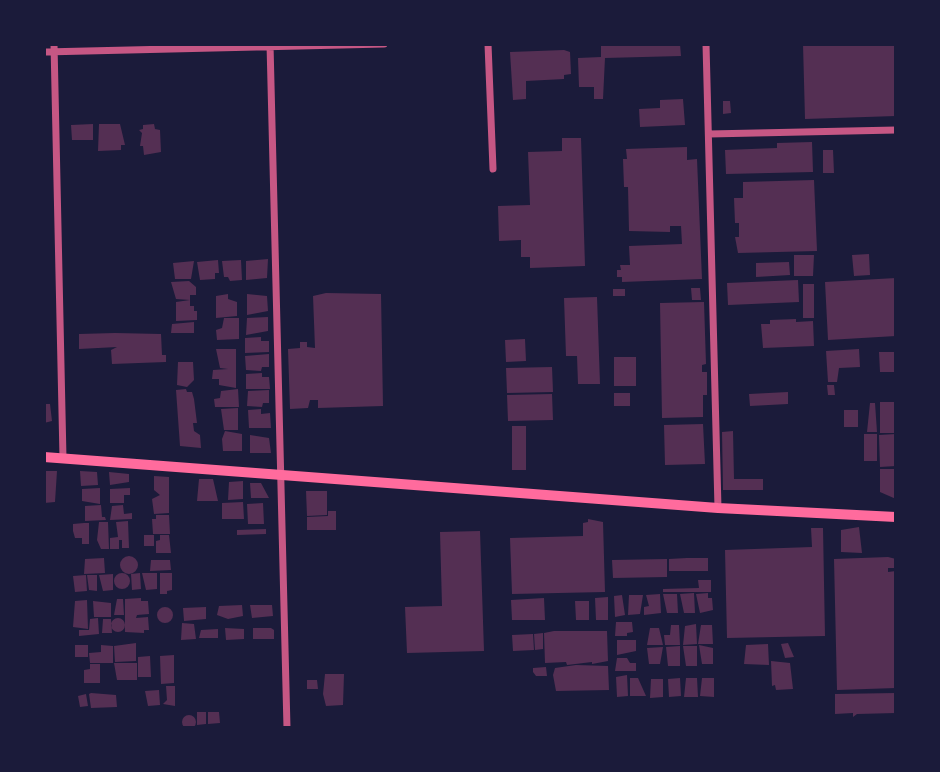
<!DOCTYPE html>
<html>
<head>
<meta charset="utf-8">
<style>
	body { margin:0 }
	#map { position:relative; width:940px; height:772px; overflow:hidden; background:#1b1b3a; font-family:Barlow,sans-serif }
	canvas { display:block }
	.frame { position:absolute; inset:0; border:46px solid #1b1b3a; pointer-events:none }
</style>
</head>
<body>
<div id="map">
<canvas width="940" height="772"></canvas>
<div class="frame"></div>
</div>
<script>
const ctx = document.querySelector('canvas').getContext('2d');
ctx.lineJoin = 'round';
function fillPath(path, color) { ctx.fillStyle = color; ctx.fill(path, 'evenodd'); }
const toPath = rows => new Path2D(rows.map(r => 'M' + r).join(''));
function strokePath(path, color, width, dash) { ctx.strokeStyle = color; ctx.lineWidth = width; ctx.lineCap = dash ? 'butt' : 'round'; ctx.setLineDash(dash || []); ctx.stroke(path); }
const building = toPath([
	[601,44,680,44,681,56,605,58,603,99,594,99,594,87,579,87,578,58,601,57],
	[803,44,896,44,896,116,805,119],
	[564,50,570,52,571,74,564,75,564,79,526,81,526,99,513,100,510,52],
	[683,99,685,125,640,127,639,109,660,108,660,100],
	[723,101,730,101,731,113,723,114],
	[93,124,93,140,72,140,71,125],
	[99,124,120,124,125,145,121,145,121,150,98,151],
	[154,124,155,129,160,130,161,152,144,155,143,146,140,146,142,133,139,130,143,129,143,125],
	[562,138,581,138,585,266,530,268,530,257,521,257,521,240,499,241,498,206,530,205,528,152,562,151],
	[812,142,813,172,726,174,725,150,777,148,777,143],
	[687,147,687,160,697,159,702,279,622,282,622,277,617,277,617,270,621,270,620,265,630,265,629,246,682,244,681,226,670,226,670,232,629,231,628,187,624,187,623,159,627,159,626,149],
	[823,150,833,150,834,173,823,173],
	[814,180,817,251,738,253,735,237,739,237,739,223,735,223,734,198,743,198,743,182],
	[869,254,870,275,854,276,852,255],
	[794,255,814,255,813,276,794,276],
	[268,259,267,278,246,280,246,261],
	[218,260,219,273,215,273,215,279,200,280,197,262],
	[241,260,242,280,230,281,228,277,224,277,222,261],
	[194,261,191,279,175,279,173,263],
	[789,262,790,275,756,277,756,263],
	[896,278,896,336,828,340,825,282],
	[798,280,799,302,728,305,727,283],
	[189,281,196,287,196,295,190,295,190,300,176,299,171,282],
	[803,284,814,284,814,318,803,318],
	[691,288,700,288,701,300,692,300],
	[613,289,625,289,625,296,613,296],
	[326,293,381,294,383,406,318,408,318,400,310,400,308,408,290,409,288,349,300,348,300,342,307,342,307,347,315,348,313,296],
	[228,294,228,299,237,302,237,316,216,318,216,296],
	[247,294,267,296,268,311,247,315],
	[597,297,600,384,578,384,577,356,566,356,564,298],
	[190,300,190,306,194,306,194,311,197,311,197,320,176,321,176,302],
	[704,302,706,364,702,365,702,372,707,372,707,395,703,395,703,417,662,418,660,303],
	[268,317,268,331,246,335,247,318],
	[224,318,239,318,239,339,217,340,216,330,222,328],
	[796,319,796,322,813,321,814,346,763,348,761,324,770,324,770,320],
	[194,322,194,333,171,333,172,324],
	[115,333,161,334,162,355,166,355,166,362,112,364,111,350,117,347,79,349,79,334],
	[261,337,261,341,269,341,269,352,245,353,245,338],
	[525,339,526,361,506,362,505,340],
	[216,349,236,349,236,388,219,385,219,379,212,379,213,370,228,369,220,368],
	[859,349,860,367,839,368,837,382,828,382,826,351],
	[879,352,896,352,896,372,880,372],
	[269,354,269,367,262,367,261,371,246,370,245,356],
	[614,357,636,357,636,386,614,386],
	[178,362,193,362,194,380,187,387,177,385],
	[552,367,553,392,507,393,506,368],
	[262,373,262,377,269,377,270,389,246,389,246,374],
	[827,385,834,385,835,395,828,395],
	[186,389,187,392,192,392,194,399,197,423,193,423,194,431,200,435,201,448,180,446,176,390],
	[238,389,239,407,215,407,214,399,220,398,221,391],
	[269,390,269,403,263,403,262,407,247,406,248,391],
	[788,392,788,404,750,406,749,394],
	[614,393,630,393,630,406,614,406],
	[552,394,553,420,508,421,507,395],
	[880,402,896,402,896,433,880,433],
	[870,403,875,403,877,432,867,432],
	[44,404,50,404,52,421,44,423],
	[238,408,238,430,224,430,221,409],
	[261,409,261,414,270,413,271,428,249,428,248,410],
	[844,410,858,410,858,427,844,427],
	[703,424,705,464,665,465,664,425],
	[512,426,526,426,526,470,512,470],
	[225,431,242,434,242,451,223,451,222,439],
	[733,431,734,479,763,479,763,490,723,490,722,432],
	[864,434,877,434,877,461,864,461],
	[896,434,896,466,880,467,879,435],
	[250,435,269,438,271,453,250,453],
	[880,469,896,469,896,499,880,492],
	[44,471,57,471,55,502,44,503],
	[80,471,97,472,98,485,81,486],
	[109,472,129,474,129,482,110,485],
	[154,476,169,477,169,513,154,514,152,499,160,495,154,490],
	[199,479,213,479,218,501,197,501],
	[243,481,243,499,228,500,229,482],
	[250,483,261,483,269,498,251,498],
	[100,488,100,504,82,501,82,489],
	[130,488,130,495,124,495,124,503,110,503,110,489],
	[306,491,327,491,327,515,307,516],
	[243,502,244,519,222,519,222,503],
	[263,503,264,524,248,524,247,504],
	[101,505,102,517,105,517,106,520,85,521,85,506],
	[123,505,124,514,132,513,132,519,110,520,112,506],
	[328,511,336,511,336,530,307,530,307,517,328,516],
	[156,515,169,515,170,534,153,534,152,519,156,519],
	[588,519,603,522,605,592,512,594,510,538,583,536,583,523,588,522],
	[128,521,129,548,122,548,122,540,119,540,119,549,110,549,110,538,118,537,116,522],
	[99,522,108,522,109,549,101,549,97,540],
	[84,523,89,523,89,544,82,544,82,538,75,538,73,531,73,524],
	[859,527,862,553,841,552,841,530],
	[811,528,823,528,825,636,727,638,725,550,812,547],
	[266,529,266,534,237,535,237,530],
	[480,531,484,651,407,653,405,607,442,606,440,532],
	[144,535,154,535,154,546,144,546],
	[160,535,169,535,171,553,156,553,156,541,160,540],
	'120 565a9 9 0 1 1 18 0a9 9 0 1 1-18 0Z',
	[888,557,896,559,896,568,888,568,888,572,896,571,896,688,837,690,834,559],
	[104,558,105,573,84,574,85,559],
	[687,558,708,558,708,571,669,571,669,559],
	[667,559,667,577,613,578,612,560],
	[151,560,170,560,171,570,150,571],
	[140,573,141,589,132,590,131,574],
	[142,573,157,573,157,589,146,590],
	[160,573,172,573,172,590,167,591,167,594,160,594],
	'114 581a8 8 0 1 1 16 0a8 8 0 1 1-16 0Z',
	[113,574,113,590,103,591,99,575],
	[86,575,87,591,75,592,73,576],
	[87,575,97,575,97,591,89,590],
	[698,580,711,580,711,592,663,592,663,589,699,588],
	[694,593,695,613,684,613,680,594],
	[708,593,708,598,712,598,713,610,700,613,696,594],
	[660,594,661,613,644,615,644,607,649,606,646,595],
	[663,594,677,594,678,613,667,613],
	[622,595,625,615,615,617,614,596],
	[629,595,643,595,640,614,628,615],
	[608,597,608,620,596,620,595,598],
	[141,598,141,601,148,601,149,614,137,615,136,618,148,617,149,630,144,630,144,633,125,632,125,599],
	[544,598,545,620,512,620,511,600],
	[117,599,123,599,124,615,114,615],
	[87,600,88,629,73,627,75,601],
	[93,601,111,603,111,617,94,617],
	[575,601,589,601,589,620,576,620],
	[242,605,243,616,228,619,217,615,219,606],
	[250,605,272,605,273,616,252,618],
	'157 615a8 8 0 1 1 16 0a8 8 0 1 1-16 0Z',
	[206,607,206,619,184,621,183,608],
	[98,618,99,634,79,636,79,630,89,630,90,619],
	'111 625a7 7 0 1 1 14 0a7 7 0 1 1-14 0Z',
	[103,619,111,619,112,633,102,633],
	[616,622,632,622,633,632,627,633,627,636,615,636],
	[182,623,194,624,196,639,181,640],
	[696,624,697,644,683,645,685,626],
	[671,625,679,625,680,645,665,645,664,635,670,635],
	[701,625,712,625,713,644,698,644],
	[225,628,244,629,244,639,226,640],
	[253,628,271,628,274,630,274,639,253,639],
	[650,628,659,628,663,645,647,645],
	[218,629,218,638,199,638,201,630],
	[554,631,607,631,608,661,592,664,592,662,567,665,566,662,545,663,544,633],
	[543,633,543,649,535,650,534,634],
	[533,634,534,650,513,651,512,635],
	[617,640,636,640,636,651,617,655],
	[136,643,136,661,115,662,114,646],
	[788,643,794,657,785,658,781,644],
	[768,644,769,665,744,664,746,645],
	[75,645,88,645,88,657,75,657],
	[101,645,113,646,113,663,90,663,89,653,101,652],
	[699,645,713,648,713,664,702,664],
	[680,646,680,666,668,666,666,647],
	[683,646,697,646,697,666,686,666],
	[663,647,660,664,649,664,647,648],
	[174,655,174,683,161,684,160,656],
	[150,656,151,677,138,677,138,657],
	[617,658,627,658,630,663,636,663,636,671,615,671],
	[771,661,790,663,793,689,776,690,775,685,772,686],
	[114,663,137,663,137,680,117,680],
	[90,664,100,664,100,683,84,683,84,670,90,669],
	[576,665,608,666,609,690,556,691,553,675,555,668],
	[546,667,547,676,536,676,533,672,533,668],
	[325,674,344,674,343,705,326,706,323,694],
	[627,675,628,696,617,697,616,677],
	[630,678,638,678,646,696,630,696],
	[680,678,681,696,669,697,668,679],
	[686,678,697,678,698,697,684,697],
	[702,678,714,678,714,697,700,696],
	[651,679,663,679,663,697,650,698],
	[307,680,317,680,318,689,307,689],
	[166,686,175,686,175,706,163,704,167,700],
	[159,690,160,705,148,706,145,691],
	[91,693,116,695,117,707,91,708,89,694],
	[896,693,896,713,857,714,853,717,853,713,835,714,835,694],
	[86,694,88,706,80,707,78,696],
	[197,712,206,712,206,724,197,725],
	[208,712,219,712,220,723,208,724],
	'182 722a7 7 0 1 1 14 0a7 7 0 1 1-14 0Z'
]);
const minor = toPath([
	[54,44,63,458],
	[270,44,287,728],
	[488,44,493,169],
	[706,44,718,508],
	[44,52,384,44],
	[709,134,896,130]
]);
const secondary = toPath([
	[44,457,718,508,896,517]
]);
fillPath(building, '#542f53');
strokePath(minor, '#c65784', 7);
strokePath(secondary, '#ff6b9d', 10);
</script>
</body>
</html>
